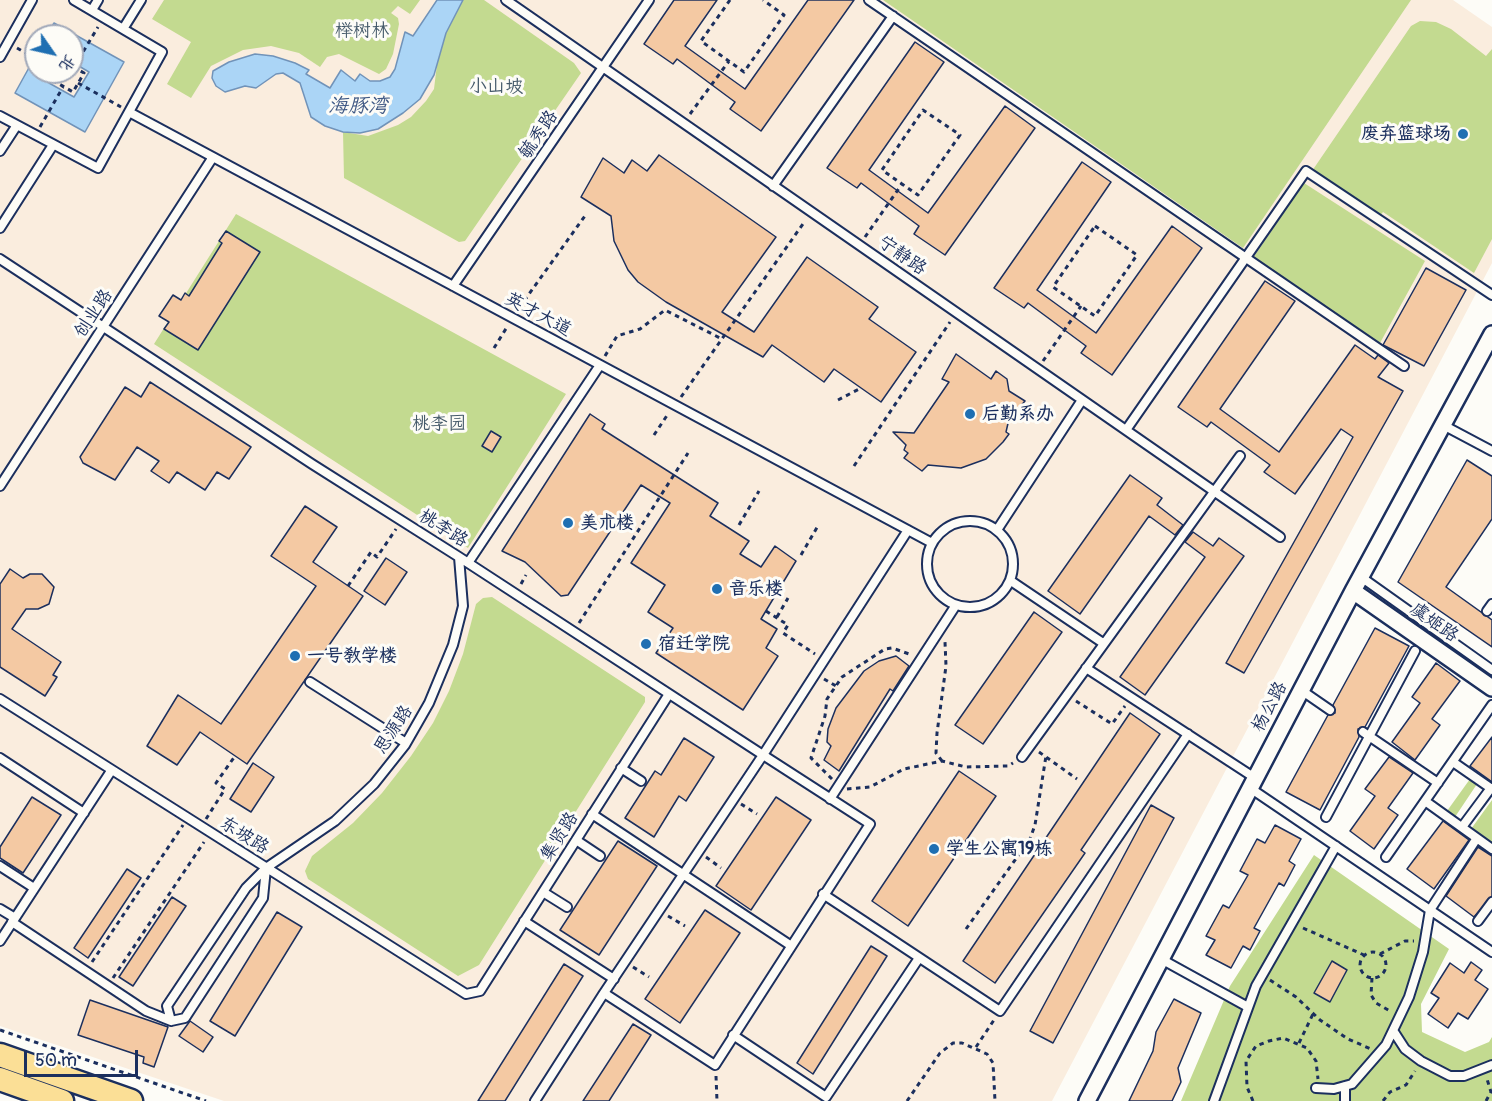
<!DOCTYPE html>
<html>
<head>
<meta charset="utf-8">
<style>
	body { margin:0 }
	#map { position:relative; width:1492px; height:1101px; overflow:hidden; background:#fdfcf7; font-family:Pangolin,"LXGW WenKai TC",sans-serif }
	canvas { display:block }
	.north { position:absolute; left:24px; top:24px; width:60px; height:60px; box-sizing:border-box; background:#fdfcf7; border:2px solid #a3aaba; border-radius:50%; rotate:124deg; font-size:16px; font-weight:700; line-height:24px; text-align:center; color:#1b2f5e }
	.north::after { content:''; display:block; margin:auto; width:21px; height:27px; background:#1f6fb2; clip-path:polygon(50% 0,100% 100%,50% 72%,0 100%) }
	.scale { position:absolute; left:24px; top:1050px; width:114px; height:27px; box-sizing:border-box; border:3px solid #1b2f5e; border-top:0; padding-left:8px; font-size:18px; line-height:21px; white-space:nowrap; color:#1b2f5e; -webkit-text-stroke:4px #fdfcf7; paint-order:stroke }
</style>
</head>
<body>
<div id="map">
<canvas width="1492" height="1101"></canvas>
<div class="north">北</div>
<div class="scale">50 m</div>
</div>
<script>
const ctx = document.querySelector('canvas').getContext('2d');
ctx.lineJoin = 'round';
function fillPath(path, color) { ctx.fillStyle = color; ctx.fill(path, 'evenodd'); }
const toPath = rows => new Path2D(rows.map(r => 'M' + r).join(''));
function strokePath(path, color, width, dash) { ctx.strokeStyle = color; ctx.lineWidth = width; ctx.lineCap = dash ? 'butt' : 'round'; ctx.setLineDash(dash || []); ctx.stroke(path); }
function label(font, color, halo, rows, align = 'center') {
  ctx.font = font + ' Pangolin,"LXGW WenKai TC",sans-serif'; ctx.lineWidth = 6; ctx.setLineDash([]); ctx.textBaseline = 'middle'; ctx.strokeStyle = halo; ctx.fillStyle = color; for (const [text, x, y, turn = 0] of rows) {
    ctx.save(); ctx.translate(x, y); ctx.rotate((+turn || 0) * Math.PI / 180); ctx.textAlign = isNaN(turn) ? turn : align; if (halo) ctx.strokeText(text, 0, 0); ctx.fillText(text, 0, 0); ctx.restore();
  }
}
const built = toPath([
	[0,0,1453,0,1492,27,1492,263,1052,1101,224,1101,0,1026],
	[36,36,72,36,72,72,36,72]
]);
const green = toPath([
	[164,0,420,0,410,14,398,6,391,13,398,18,399,24,393,54,386,69,379,74,339,54,327,57,320,67,299,53,271,46,243,50,211,66,191,98,167,84,191,42,152,19],
	[463,0,484,0,574,63,581,73,465,241,459,242,344,178,343,132,368,136,398,125,411,117,426,101,434,89,438,56,446,33],
	[883,0,1411,0,1243,248],
	[1420,21,1436,22,1451,29,1486,56,1492,49,1492,239,1474,273,1383,212,1380,216,1312,171,1411,26],
	[1304,183,1425,261,1380,343,1253,258],
	[236,214,566,394,468,548,154,344],
	[492,597,645,697,645,702,479,965,458,976,308,879,305,871,312,856,353,823,382,793,411,756,433,723,449,691,463,654,476,604,483,598],
	[1470,779,1477,784,1455,817,1447,811],
	[1492,800,1492,845,1471,829],
	[1314,855,1449,949,1421,1004,1422,1032,1465,1052,1489,1042,1492,1037,1492,1101,1181,1101,1230,986]
]);
const water = toPath([
	[437,0,463,0,446,33,434,75,420,99,403,113,378,129,360,133,343,132,325,126,311,117,300,83,283,73,276,74,256,88,245,86,225,92,216,86,212,78,213,71,229,62,255,54,273,56,295,63,309,70,306,74,330,88,341,70,355,81,360,74,370,81,380,81,390,77,395,69,405,32,413,36,437,0],
	[54,23,124,62,85,132,15,93,36,55,36,72,55,72,49,83,74,97,89,72,72,62,72,36,46,36,54,23]
]);
const building = toPath([
	[674,0,717,0,685,46,745,89,808,0,854,0,761,131,730,109,735,102,677,59,673,64,644,44,674,0],
	[915,42,944,62,869,170,928,213,1005,106,1035,128,945,255,914,234,919,226,861,183,857,188,827,168,915,42],
	[659,155,776,237,722,312,754,332,807,257,878,307,869,319,916,352,881,402,834,369,824,382,772,345,763,357,666,302,638,282,628,270,614,241,611,216,581,197,603,158,624,173,632,160,647,171,659,155],
	[1082,162,1111,182,1037,290,1096,333,1172,226,1202,248,1112,375,1081,353,1086,346,1028,303,1024,308,994,288,1082,162],
	[226,231,260,252,198,350,164,329,169,322,159,316,173,295,181,300,185,293,189,296,222,243,219,241,226,231],
	[1426,268,1466,290,1424,366,1383,345,1426,268],
	[1265,281,1295,301,1220,409,1279,452,1355,345,1375,359,1378,355,1389,363,1378,377,1403,391,1244,673,1226,663,1353,437,1341,429,1295,494,1264,472,1270,465,1211,422,1207,427,1178,407,1265,281],
	[956,354,991,379,996,371,1007,379,1009,391,1025,401,1009,419,1006,432,1009,434,1003,442,986,459,961,468,928,465,922,471,904,458,908,453,904,450,906,445,893,432,914,433,949,382,942,379,956,354],
	[150,382,251,447,229,479,217,472,205,490,177,472,169,483,151,471,159,461,137,447,115,480,83,463,80,457,125,387,141,397,150,382],
	[590,414,605,424,602,429,718,503,710,516,749,541,740,554,761,567,775,546,796,561,761,619,777,629,766,648,778,656,743,710,656,653,673,628,648,612,665,585,631,563,670,503,641,485,568,595,561,596,525,562,502,551,590,414],
	[491,431,501,437,492,452,482,446,491,431],
	[1467,460,1492,476,1492,519,1446,587,1492,620,1492,647,1398,582,1467,460],
	[1130,475,1162,498,1157,505,1183,525,1175,535,1149,516,1080,614,1048,591,1130,475],
	[305,506,337,527,313,562,363,596,247,764,200,732,177,765,147,746,178,695,221,724,316,586,271,556,305,506],
	[1193,532,1213,546,1219,538,1244,556,1145,695,1120,677,1205,557,1185,542,1193,532],
	[386,558,407,572,385,605,364,591,386,558],
	[10,569,23,578,30,574,42,574,54,587,49,604,38,609,26,609,12,629,61,662,53,675,57,677,45,696,0,667,0,584,10,569],
	[1034,612,1062,632,983,744,955,725,1034,612],
	[1375,628,1409,646,1365,727,1358,729,1359,737,1320,810,1286,792,1328,715,1335,713,1333,705,1375,628],
	[896,656,909,666,893,691,890,689,839,771,824,760,831,746,827,742,828,729,836,708,864,671,879,661,896,656],
	[1436,663,1460,681,1432,719,1440,725,1415,760,1392,742,1420,703,1412,697,1436,663],
	[1130,713,1160,734,1081,850,1085,853,995,983,963,961,1130,713],
	[1492,737,1492,782,1470,766,1492,737],
	[684,738,714,757,686,801,679,796,654,837,625,818,655,771,661,775,684,738],
	[1389,757,1413,773,1388,808,1398,815,1374,849,1350,831,1375,796,1365,789,1389,757],
	[253,763,274,777,251,812,230,799,253,763],
	[959,771,996,796,908,926,872,901,959,771],
	[32,797,61,815,23,873,0,858,0,847,32,797],
	[776,797,811,820,751,910,716,886,776,797],
	[1151,805,1174,818,1053,1043,1030,1031,1151,805],
	[1443,821,1469,840,1434,889,1407,869,1443,821],
	[1275,825,1301,839,1289,861,1295,865,1284,886,1279,883,1254,928,1260,931,1250,950,1243,946,1231,968,1206,955,1215,940,1206,936,1223,905,1229,908,1248,875,1240,871,1257,839,1265,843,1275,825],
	[618,841,657,866,599,955,560,930,618,841],
	[1478,847,1492,856,1492,896,1474,917,1446,896,1478,847],
	[127,869,141,878,88,958,74,948,127,869],
	[172,897,186,906,133,986,119,977,172,897],
	[705,910,740,933,680,1023,645,999,705,910],
	[277,912,302,927,235,1036,210,1021,277,912],
	[871,946,887,956,813,1074,797,1063,871,946],
	[1332,961,1347,970,1330,1002,1314,993,1332,961],
	[1471,962,1482,970,1475,980,1488,989,1468,1019,1458,1013,1448,1028,1428,1014,1439,998,1431,993,1450,963,1464,973,1471,962],
	[564,964,583,976,505,1101,478,1101,564,964],
	[1174,999,1201,1013,1178,1068,1181,1082,1172,1101,1129,1101,1153,1051,1156,1032,1174,999],
	[90,1000,168,1027,154,1067,143,1063,144,1057,78,1035,90,1000],
	[190,1021,213,1037,203,1052,179,1036,190,1021],
	[633,1024,651,1035,609,1101,583,1101,633,1024]
]);
const path = toPath([
	[730,0,701,41,744,72,784,15,763,0],
	[17,48,36,59],
	[74,67,98,27],
	[60,72,54,81,73,92,84,73,72,66],
	[78,83,121,107],
	[690,114,729,61],
	[40,127,63,87],
	[1095,226,1137,255,1095,316,1053,287,1095,226],
	[865,237,902,184,918,195,960,135,923,110,882,170,902,184],
	[519,308,587,213],
	[494,348,507,327],
	[605,356,617,336,640,329,665,310,722,339],
	[1043,361,1081,306],
	[681,397,805,221],
	[838,400,861,388],
	[654,435,668,414],
	[854,466,950,322],
	[739,525,759,491],
	[801,555,819,524],
	[521,584,526,575],
	[348,586,371,552,377,557,396,529],
	[766,611,788,625,783,633,815,654],
	[777,617,788,598],
	[579,623,688,453],
	[824,679,836,686],
	[1076,701,1112,724,1125,706],
	[1039,752,1077,779],
	[942,761,936,753,937,733,946,666,945,642],
	[832,779,811,758,825,716,827,699,842,677,885,649,892,648,912,655],
	[847,789,870,787,904,769,942,761,966,767,1008,766,1013,763],
	[741,804,757,814],
	[206,819,225,789,216,783,235,756],
	[706,857,721,868],
	[668,916,685,926],
	[1303,928,1364,955],
	[966,929,1030,839,1035,825,1046,756],
	'1360 965a13 13 0 1 1 26 0a13 13 0 1 1-26 0Z',
	[1380,954,1405,941,1414,941],
	[92,962,183,825],
	[633,967,649,977],
	[113,978,204,842],
	[1372,978,1371,995,1376,1003,1390,1011],
	[1270,980,1296,997,1320,1020,1348,1039,1371,1049],
	[0,1030,206,1101],
	[1299,1043,1313,1014],
	[976,1047,994,1020],
	[716,1076,717,1101],
	[907,1101,940,1053,953,1043,962,1043,987,1054,993,1063,995,1101],
	[1253,1101,1247,1087,1246,1061,1256,1046,1269,1041,1283,1038,1307,1048,1316,1061,1318,1079],
	[1383,1101,1390,1092,1406,1085,1415,1071],
	[1486,1101,1491,1092,1487,1079]
]);
const service = toPath([
	[506,0,1280,537],
	[869,0,1404,366],
	[92,10,98,0],
	[123,29,141,0],
	[0,57,32,0],
	[129,112,932,543],
	[0,116,98,168,162,52,74,0],
	[0,151,17,125],
	[773,186,893,16],
	[0,228,53,145],
	[0,259,312,464,459,557,763,755,870,824,715,1065,604,993,763,755,908,530],
	[453,286,649,0],
	[1443,425,1492,451],
	[1126,430,1306,171,1492,295],
	[0,486,213,157],
	'927 564a43 43 0 1 1 86 0a43 43 0 1 1-86 0Z',
	[997,530,1082,400],
	[468,563,600,365],
	[1361,577,1492,670],
	[1011,581,1103,643],
	[1487,611,1492,604],
	[1086,668,1255,778],
	[310,682,406,743],
	[1301,690,1330,710],
	[0,699,466,994,480,991,669,694],
	[1363,732,1438,783],
	[1022,757,1240,456],
	[0,758,84,813],
	[1453,762,1492,789],
	[621,768,641,781],
	[1250,788,1492,952],
	[830,799,956,605],
	[1425,801,1492,849],
	[592,814,790,945],
	[1326,817,1415,651],
	[1462,827,1491,788],
	[576,840,600,856],
	[1386,857,1492,705],
	[0,866,34,888],
	[266,868,263,898,185,1018,171,1021,167,1006,246,888,266,868,335,821,374,784,405,745,429,703,453,645,463,606,459,557],
	[543,892,567,907],
	[823,894,1000,1011,1188,734],
	[0,909,15,918],
	[524,921,614,979],
	[1478,921,1492,902],
	[12,922,146,1011,171,1021],
	[0,941,111,771],
	[1161,959,1248,1007],
	[1394,1032,1405,1049,1421,1061,1450,1076,1464,1076,1492,1065],
	[733,1035,826,1097,919,958],
	[1345,1086,1345,1101],
	[1316,1088,1334,1089,1352,1084,1386,1045,1409,997,1423,952,1430,910,1477,838],
	[535,1101,604,993],
	[1214,1101,1256,986,1336,846]
]);
const minor = toPath([
	[1353,591,1492,688],
	[1087,1101,1353,591,1492,334]
]);
const primary = toPath([
	[0,1055,131,1101],
	[0,1079,62,1101]
]);
const markers = [
	[1463,134,6,"#1f6fb2"],
	[970,414,6,"#1f6fb2"],
	[568,523,6,"#1f6fb2"],
	[717,589,6,"#1f6fb2"],
	[646,644,6,"#1f6fb2"],
	[295,656,6,"#1f6fb2"],
	[934,849,6,"#1f6fb2"]
];
const parkNames = [
	["榉树林",362,31],
	["小山坡",496,87],
	["桃李园",439,424]
];
const poiNames = [
	["废弃篮球场",1451,134,"right"],
	["后勤系办",982,414],
	["美术楼",580,523],
	["音乐楼",729,589],
	["宿迁学院",658,644],
	["一号教学楼",307,656],
	["学生公寓19栋",946,849]
];
const streetNames = [
	["毓秀路",539,135,-56],
	["宁静路",902,256,35],
	["创业路",94,314,-57],
	["英才大道",538,315,28],
	["桃李路",443,529,32],
	["虞姬路",1434,623,35],
	["杨公路",1270,707,-62],
	["思源路",394,730,-57],
	["东坡路",244,836,32],
	["集贤路",560,837,-58]
];
const waterNames = [
	["海豚湾",358,107]
];
fillPath(built, '#faedde');
fillPath(green, '#c3da90');
fillPath(water, '#abd5f6');
strokePath(water, '#7193b9', 1.5);
fillPath(building, '#f4c9a3');
strokePath(building, '#1b2f5e', 1.5);
strokePath(service, '#1b2f5e', 12);
strokePath(minor, '#1b2f5e', 20);
strokePath(primary, '#1b2f5e', 27);
strokePath(path, '#1b2f5e', 3, [4.5, 4.5]);
strokePath(service, '#fdfcf7', 8);
strokePath(minor, '#fdfcf7', 15);
strokePath(primary, '#fbdf96', 22);
for (const [x, y, r, color] of markers) { const dot = new Path2D(); dot.arc(x, y, r, 0, 2 * Math.PI); ctx.fillStyle = color; ctx.fill(dot); strokePath(dot, '#fdfcf7', 2); }
label('18px', '#455a6a', '#fdfcf7', parkNames);
label('bold 18px', '#1b2f5e', '#fdfcf7', poiNames, 'left');
label('18px', '#1b2f5e', '#fdfcf7', streetNames);
label('italic 20px', '#3f5884', '#fdfcf7', waterNames);
</script>
</body>
</html>
